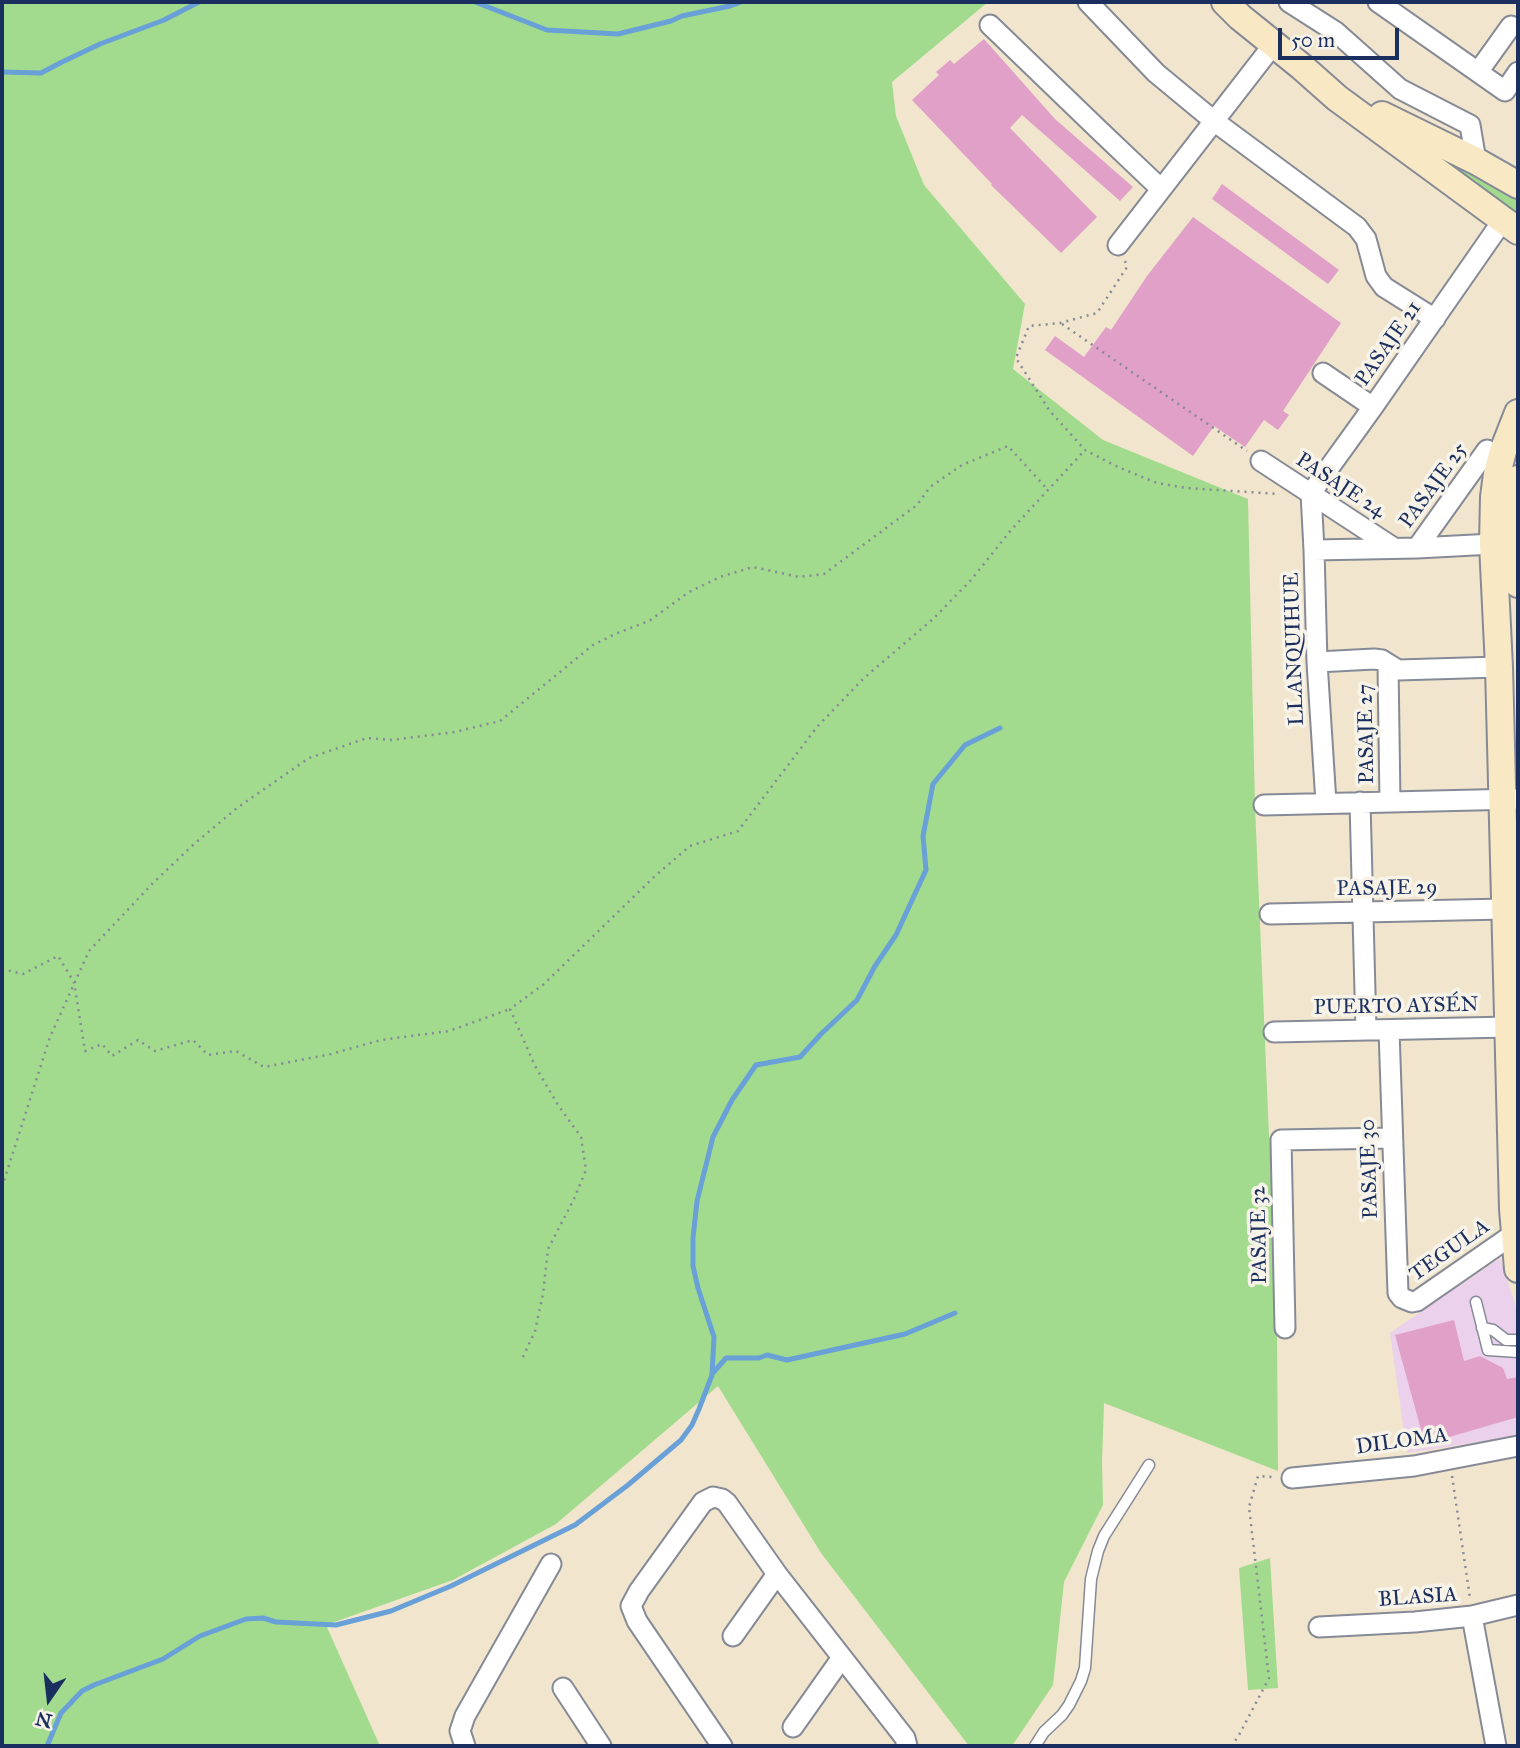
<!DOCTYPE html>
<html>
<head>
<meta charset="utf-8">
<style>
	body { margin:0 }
	#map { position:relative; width:1520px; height:1748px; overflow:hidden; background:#f1e6cd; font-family:"IM FELL Great Primer",serif }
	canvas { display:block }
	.frame { position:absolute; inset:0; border:4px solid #1b2f5e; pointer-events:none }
	.north { position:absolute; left:14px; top:1664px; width:70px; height:70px; -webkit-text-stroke:5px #f7f3e8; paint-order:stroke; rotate:194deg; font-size:19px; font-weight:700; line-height:28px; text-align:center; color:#1b2f5e }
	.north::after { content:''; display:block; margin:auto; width:24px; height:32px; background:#1b2f5e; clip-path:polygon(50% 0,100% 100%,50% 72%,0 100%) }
	.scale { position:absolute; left:1278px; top:28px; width:121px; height:32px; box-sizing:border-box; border:4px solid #1b2f5e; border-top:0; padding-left:9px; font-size:21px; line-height:24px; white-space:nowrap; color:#1b2f5e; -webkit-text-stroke:5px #f7f3e8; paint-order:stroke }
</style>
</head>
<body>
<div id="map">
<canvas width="1520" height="1748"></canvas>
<div class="frame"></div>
<div class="north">N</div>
<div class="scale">50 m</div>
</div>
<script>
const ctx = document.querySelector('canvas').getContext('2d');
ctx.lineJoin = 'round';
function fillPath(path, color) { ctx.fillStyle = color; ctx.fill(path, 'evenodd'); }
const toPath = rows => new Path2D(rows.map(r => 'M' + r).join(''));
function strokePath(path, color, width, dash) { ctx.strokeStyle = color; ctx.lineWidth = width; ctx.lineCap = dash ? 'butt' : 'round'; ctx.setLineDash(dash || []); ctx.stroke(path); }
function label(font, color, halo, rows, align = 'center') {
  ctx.font = font + ' "IM FELL Great Primer",serif'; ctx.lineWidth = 7; ctx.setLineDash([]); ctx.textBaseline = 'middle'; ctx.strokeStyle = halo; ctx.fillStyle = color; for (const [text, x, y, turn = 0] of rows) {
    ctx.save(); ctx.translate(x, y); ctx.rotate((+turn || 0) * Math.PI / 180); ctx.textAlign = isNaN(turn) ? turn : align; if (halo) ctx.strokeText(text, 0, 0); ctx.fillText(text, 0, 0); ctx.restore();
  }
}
const built = toPath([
	[1500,1258,1518,1313,1518,1436,1407,1453,1390,1333]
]);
const green = toPath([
	[2,2,988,2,892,82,896,116,924,185,1025,304,1013,369,1103,440,1248,499,1255,806,1269,1136,1274,1152,1277,1331,1278,1471,1104,1403,1102,1461,1103,1505,1064,1582,1053,1685,1012,1746,969,1746,821,1553,718,1386,556,1524,453,1580,326,1625,380,1746,2,1746],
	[1437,151,1518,193,1518,216,1433,155],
	[1270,1558,1278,1688,1248,1690,1239,1568]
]);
const stream = toPath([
	[475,2,547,30,618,34,671,21,682,16,730,6,741,2],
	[2,72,41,73,62,62,100,44,164,20,199,2],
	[712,1374,726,1358,759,1358,767,1355,787,1360,905,1334,955,1313],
	[47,1746,61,1713,82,1691,94,1685,163,1659,200,1636,246,1619,263,1618,276,1622,336,1625,391,1611,451,1586,575,1525,628,1485,681,1440,692,1425,699,1409,712,1375,714,1337,698,1288,693,1266,693,1238,697,1201,713,1137,732,1100,756,1065,800,1057,821,1034,857,1000,875,966,896,935,926,870,923,836,933,784,965,745,1000,728]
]);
const building = toPath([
	[984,39,1055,119,1133,187,1120,201,1022,115,1010,128,1097,217,1061,253,991,185,992,184,912,100,939,75,936,72,950,60,954,64],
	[1222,184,1339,270,1328,284,1212,199],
	[1193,217,1341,323,1283,411,1289,415,1278,430,1264,420,1245,447,1214,426,1193,456,1045,350,1055,336,1084,357,1106,327,1111,330,1147,276],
	[1454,1320,1464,1361,1480,1356,1503,1368,1507,1379,1518,1377,1518,1417,1425,1444,1395,1335]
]);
const path = toPath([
	[1125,261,1127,267,1097,313,1060,323,1029,326,1016,358,1049,410,1085,450,1118,467,1157,483,1186,488,1279,494],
	[1062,324,1247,451],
	[2,969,23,974,58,956,74,982,85,1051,102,1044,112,1056,138,1040,155,1051,193,1040,208,1055,236,1051,264,1067,331,1054,381,1040,449,1031,510,1009],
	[2,1187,50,1037,89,951,152,884,194,844,237,808,309,758,367,738,392,740,455,732,500,721,593,645,615,634,649,621,689,592,720,577,753,567,799,577,824,574,917,505,930,487,962,465,1008,446,1048,490],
	[523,1357,535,1331,543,1294,548,1249,574,1199,586,1170,581,1137,558,1105,535,1066,510,1009,544,984,655,876,690,846,738,831,817,727,864,678,933,619,971,580,1011,530,1085,450],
	[1452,1476,1470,1598],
	[1231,1746,1238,1737,1269,1678,1249,1507,1258,1476,1273,1477]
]);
const lane = toPath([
	[1476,1302,1488,1350,1518,1352],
	[1482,1328,1493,1330,1506,1340,1518,1340],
	[1035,1746,1044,1732,1062,1715,1069,1705,1081,1681,1085,1668,1091,1579,1098,1551,1104,1536,1149,1465]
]);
const street = toPath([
	[1088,2,1156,73,1214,121,1357,227,1366,239,1376,276,1384,287,1435,319],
	[1289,2,1336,32,1400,89,1470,125,1476,161],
	[1378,2,1505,91,1518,72],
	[990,25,1100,131,1161,189],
	[1478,72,1511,26],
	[1118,245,1273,45],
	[1323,373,1373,407],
	[1261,461,1394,548],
	[1311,493,1373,407,1503,220],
	[1311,493,1314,550,1317,662,1326,803],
	[1417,548,1487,450],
	[1314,550,1417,548,1493,544],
	[1317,662,1374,659,1382,660,1398,670,1499,667],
	[1388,665,1390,802],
	[1360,802,1366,1030],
	[1264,805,1518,799],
	[1270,914,1505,909],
	[1389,1030,1398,1293,1402,1298,1412,1302,1417,1301,1518,1231],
	[1274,1032,1509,1027,1518,1028],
	[1285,1328,1281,1140,1391,1138],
	[1292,1478,1414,1466,1518,1446],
	[1472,1616,1496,1746],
	[1319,1627,1415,1622,1472,1616,1518,1605],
	[733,1636,777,1574],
	[563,1688,601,1746],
	[793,1727,841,1659],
	[465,1746,460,1731,465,1716,551,1564],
	[722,1746,637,1621,631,1606,639,1591,703,1502,713,1497,722,1499,727,1503,777,1574,905,1738,907,1746]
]);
const secondary = toPath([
	[1225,2,1240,17,1302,67,1337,98,1518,231],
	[1382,115,1476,161,1518,185],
	[1518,413,1503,451,1497,474,1494,497,1493,544,1499,667,1513,1209,1518,1269],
	[1518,479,1517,497,1518,584]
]);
const streetNames = [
	["PASAJE 21",1389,344,-55],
	["PASAJE 24",1340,486,33],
	["PASAJE 25",1434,486,-54],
	["LLANQUIHUE",1295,649,-92],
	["PASAJE 27",1367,734,-91],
	["PASAJE 29",1387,889,-1],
	["PUERTO AYSÉN",1396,1007,-1],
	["PASAJE 30",1370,1169,-92],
	["PASAJE 32",1260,1235,-91],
	["TEGULA",1450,1251,-35],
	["DILOMA",1402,1442,-8],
	["BLASIA",1418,1598,-4]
];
fillPath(built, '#ebd1eb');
fillPath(green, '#a2db8d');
strokePath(stream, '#68a0d7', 5);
fillPath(building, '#e0a0c8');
strokePath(lane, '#868a96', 13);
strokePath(street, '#868a96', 23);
strokePath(secondary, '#868a96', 30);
strokePath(path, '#868a96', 2.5, [2, 5]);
strokePath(lane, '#fff', 10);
strokePath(street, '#fff', 19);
strokePath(secondary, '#f8e8c3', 26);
label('21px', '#1b2f5e', '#f7f3e8', streetNames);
</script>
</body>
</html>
